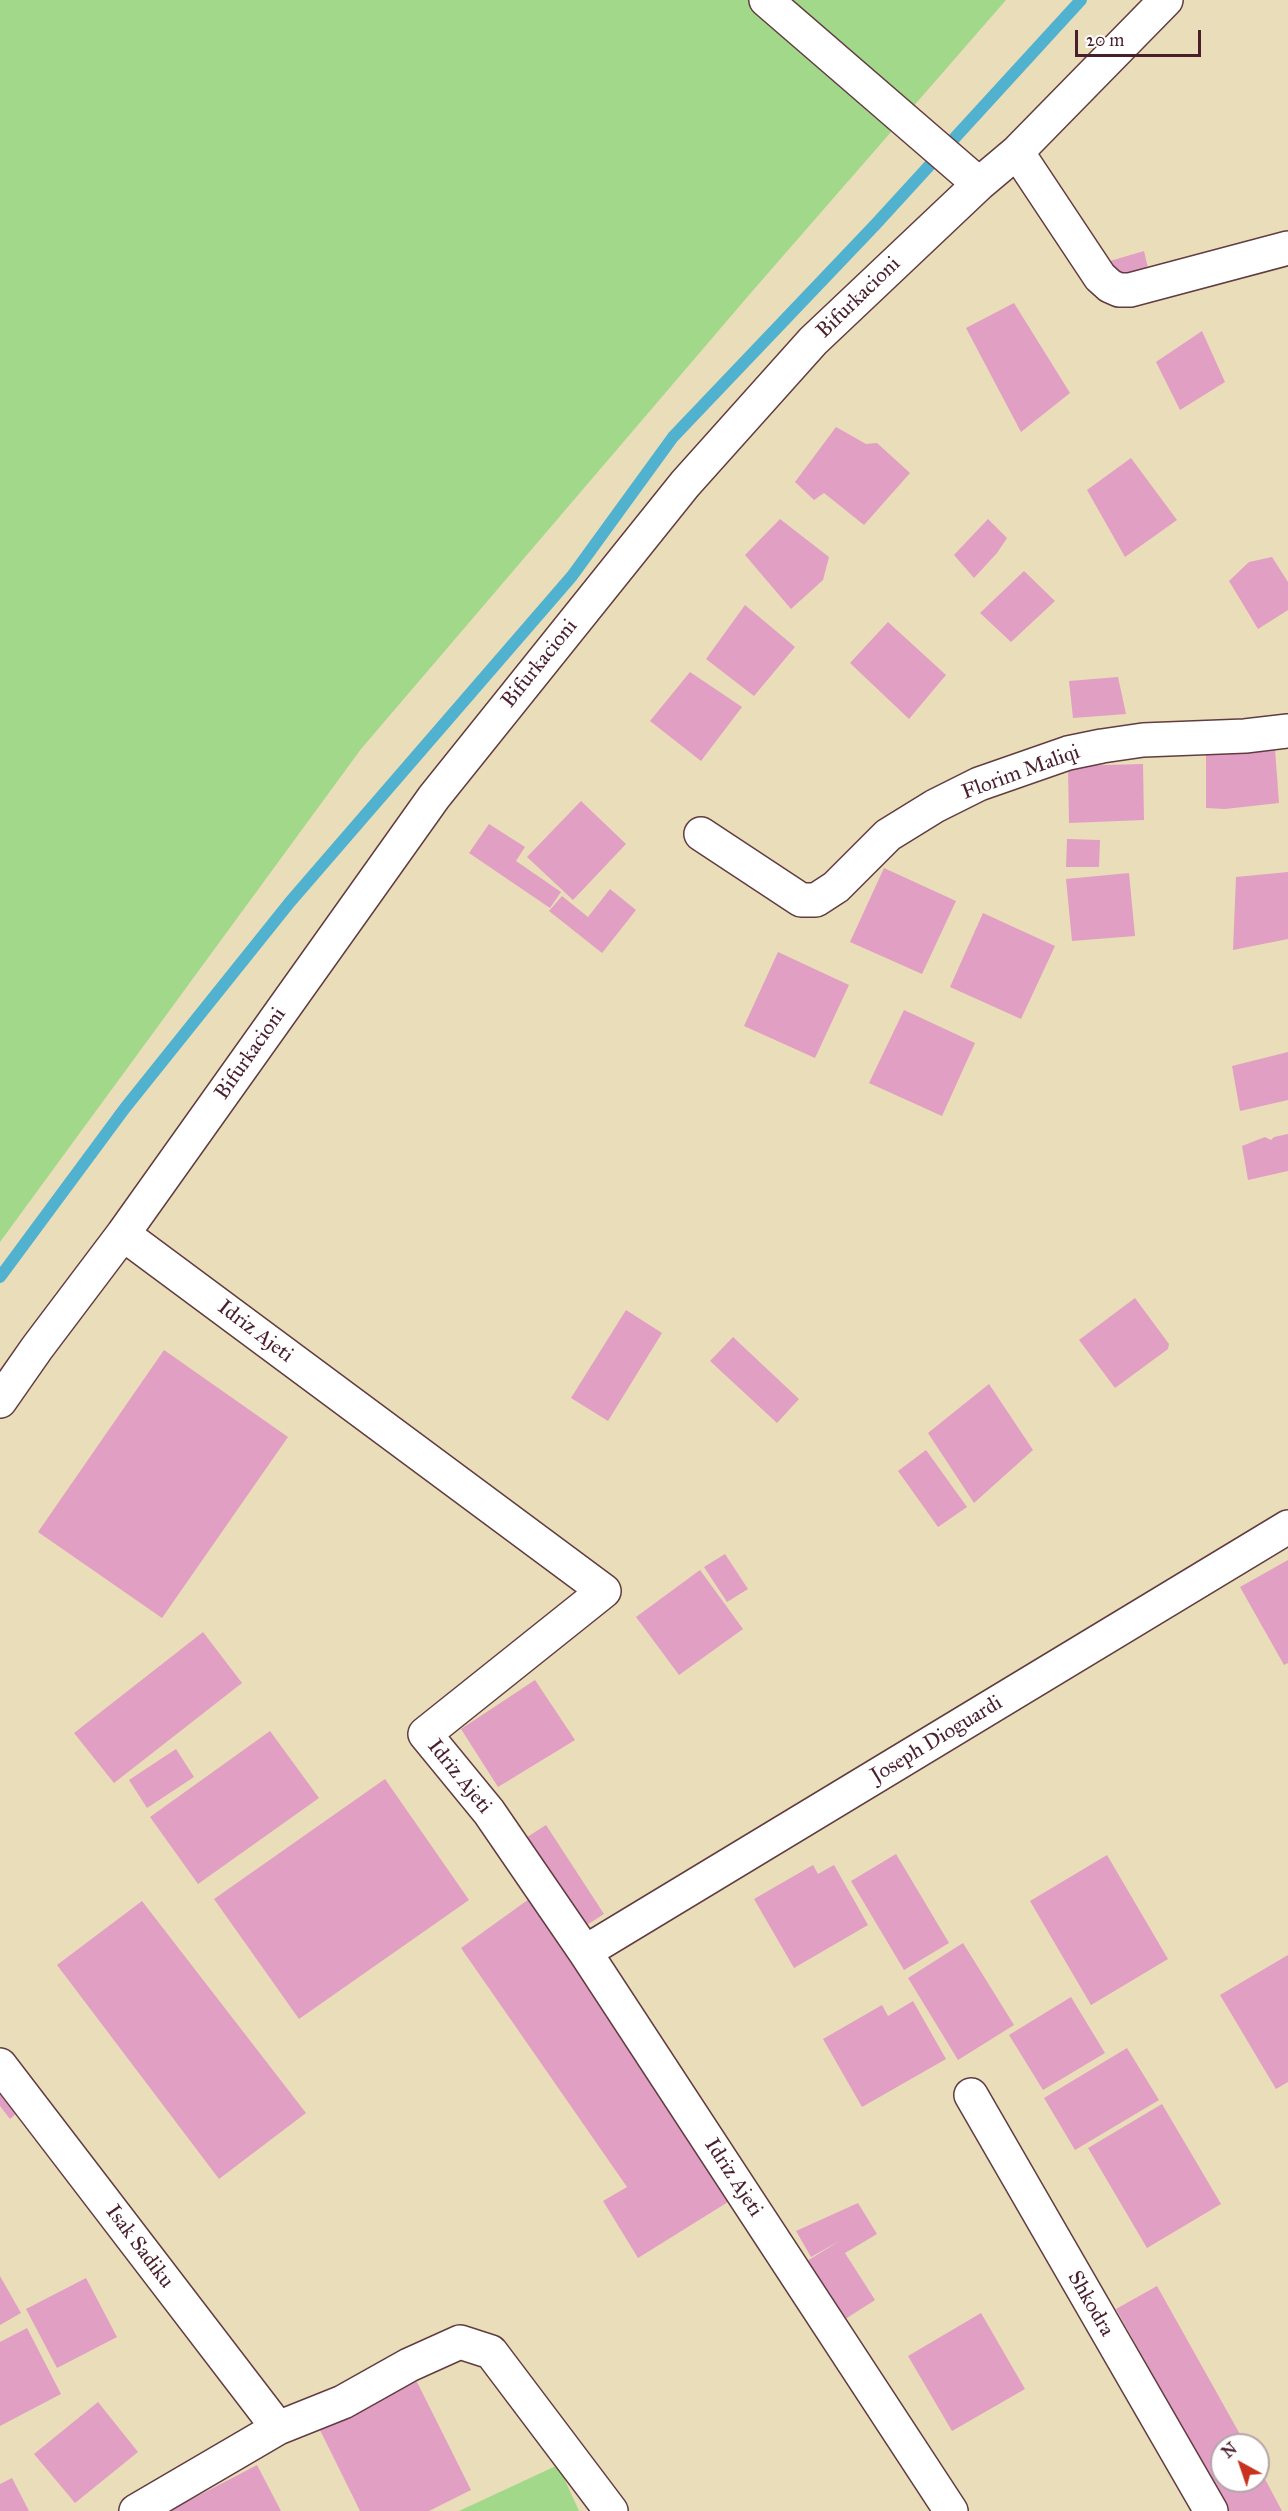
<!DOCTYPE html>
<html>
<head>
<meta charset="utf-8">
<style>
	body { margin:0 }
	#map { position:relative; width:1288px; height:2511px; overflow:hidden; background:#eaddb9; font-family:"IM FELL Great Primer",serif }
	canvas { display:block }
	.north { position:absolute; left:1210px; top:2433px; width:60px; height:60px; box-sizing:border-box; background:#fff; border:2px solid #b7a5aa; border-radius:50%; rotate:320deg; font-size:16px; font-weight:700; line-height:24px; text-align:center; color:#4a1f2b }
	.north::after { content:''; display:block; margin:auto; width:21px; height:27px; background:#c8321e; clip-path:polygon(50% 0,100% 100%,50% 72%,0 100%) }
	.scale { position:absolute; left:1075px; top:30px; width:126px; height:27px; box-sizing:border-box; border:3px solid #4a1f2b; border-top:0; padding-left:8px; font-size:18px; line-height:21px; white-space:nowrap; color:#4a1f2b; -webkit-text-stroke:4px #fff; paint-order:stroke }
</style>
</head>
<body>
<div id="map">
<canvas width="1288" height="2511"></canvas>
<div class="north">N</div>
<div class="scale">20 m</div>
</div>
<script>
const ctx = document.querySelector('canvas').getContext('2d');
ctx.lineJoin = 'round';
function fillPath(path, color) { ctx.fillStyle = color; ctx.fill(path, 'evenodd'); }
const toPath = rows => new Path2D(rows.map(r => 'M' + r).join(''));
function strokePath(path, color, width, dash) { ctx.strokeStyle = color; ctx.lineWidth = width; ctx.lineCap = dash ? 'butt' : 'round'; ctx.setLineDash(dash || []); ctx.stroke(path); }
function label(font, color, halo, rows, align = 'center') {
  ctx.font = font + ' "IM FELL Great Primer",serif'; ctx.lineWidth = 5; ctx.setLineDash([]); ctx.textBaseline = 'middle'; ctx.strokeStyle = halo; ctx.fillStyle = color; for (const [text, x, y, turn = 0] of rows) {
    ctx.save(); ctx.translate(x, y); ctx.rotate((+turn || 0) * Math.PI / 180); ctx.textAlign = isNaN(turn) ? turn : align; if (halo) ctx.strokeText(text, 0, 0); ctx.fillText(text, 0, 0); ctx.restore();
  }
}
const green = toPath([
	[0,0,1006,0,749,295,361,749,0,1242],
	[558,2465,579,2511,459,2511]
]);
const stream = toPath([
	[0,1277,125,1108,290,902,572,576,673,437,875,225,1081,0]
]);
const building = toPath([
	[1144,251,1148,268,1114,279,1110,261],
	[1014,303,1070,393,1021,432,966,328],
	[1202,331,1225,382,1180,410,1156,362],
	[836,427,866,444,877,443,910,473,864,525,824,493,814,500,795,482],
	[1131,458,1177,520,1125,557,1087,490],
	[780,519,829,557,823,580,791,609,745,555],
	[988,519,1007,538,997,553,974,578,954,555],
	[1272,557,1288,582,1288,610,1258,629,1229,581,1249,562],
	[1024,571,1055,601,1011,642,980,613],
	[745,605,795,647,754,696,706,659],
	[888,622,946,675,909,719,850,663],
	[690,672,742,707,701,761,650,721],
	[1118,677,1126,714,1073,718,1069,681],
	[1275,749,1279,803,1225,809,1206,808,1206,755],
	[1143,764,1144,820,1069,823,1068,766],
	[581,801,626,844,573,900,527,857],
	[489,824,525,847,516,861,561,892,550,908,469,853],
	[1067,839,1100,840,1099,867,1066,867],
	[884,868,956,901,922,974,850,942],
	[1288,872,1288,939,1233,950,1236,877],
	[1129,873,1135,936,1072,941,1066,879],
	[610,889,636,910,602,953,549,911,562,896,588,917],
	[983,913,1055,946,1021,1019,950,987],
	[778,952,849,985,815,1058,744,1026],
	[904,1010,975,1043,942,1116,869,1083],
	[1288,1052,1288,1100,1240,1111,1232,1066],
	[1288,1134,1288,1171,1248,1180,1242,1146,1265,1137,1271,1140,1274,1137],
	[1135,1298,1169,1344,1168,1349,1115,1388,1079,1340],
	[626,1310,662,1333,608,1421,571,1398],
	[733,1337,799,1399,777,1423,710,1361],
	[164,1350,288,1437,162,1618,38,1532],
	[989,1384,1033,1450,974,1503,928,1433],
	[926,1450,967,1507,938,1527,898,1471],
	[725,1554,748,1589,727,1602,704,1567],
	[1288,1560,1288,1663,1284,1665,1240,1587],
	[700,1570,743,1629,679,1675,636,1617],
	[203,1632,242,1683,114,1783,74,1733],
	[535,1680,575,1740,498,1787,461,1729],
	[270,1731,319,1798,198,1884,150,1817],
	[176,1749,194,1777,147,1808,129,1780],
	[385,1779,469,1900,299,2019,214,1899],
	[546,1825,604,1914,579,1930,521,1841],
	[896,1854,949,1943,904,1970,851,1881],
	[1107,1855,1168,1959,1091,2005,1030,1901],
	[813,1865,818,1874,834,1865,868,1925,794,1968,754,1899],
	[529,1899,728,2202,638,2258,603,2201,627,2187,461,1948],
	[142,1901,306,2113,219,2179,57,1965],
	[963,1943,1014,2025,958,2060,908,1978],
	[1288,1955,1288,2082,1276,2089,1220,1995],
	[1071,1997,1105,2053,1043,2090,1009,2035],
	[913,2001,946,2059,862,2107,823,2039,882,2005,888,2016],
	[1127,2048,1159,2100,1075,2150,1044,2098],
	[0,2077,24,2107,10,2119,0,2106],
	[1162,2104,1221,2204,1147,2248,1088,2148],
	[858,2203,877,2234,845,2253,875,2300,836,2325,799,2266,841,2240,811,2257,796,2231],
	[0,2276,21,2313,0,2325],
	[86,2278,117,2337,57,2368,26,2309],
	[1157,2286,1246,2445,1222,2445,1222,2481,1258,2481,1258,2466,1282,2511,1229,2511,1116,2309],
	[981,2313,1025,2389,952,2431,908,2356],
	[27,2328,61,2394,0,2426,0,2342],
	[413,2374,471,2490,429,2511,360,2511,316,2422],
	[98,2402,138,2452,75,2503,34,2454],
	[257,2465,281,2511,169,2511],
	[12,2478,29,2511,0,2511,0,2484]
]);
const minor = toPath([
	[766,0,979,184],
	[1017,152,1100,277,1110,286,1119,290,1130,290,1288,248],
	[701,834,801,900,816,900,836,887,888,835,935,806,979,784,1068,753,1102,746,1143,740,1245,736,1288,731],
	[123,1234,604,1591,425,1734,489,1812,585,1952,951,2511],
	[0,1401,37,1348,123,1234,434,797,685,484,813,341,979,184,1017,152,1166,0],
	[585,1952,1288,1527],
	[0,2065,278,2428,343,2402,409,2365,460,2342,491,2352,611,2511],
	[971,2095,1211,2511],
	[136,2511,278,2428]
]);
const streetNames = [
	["Bifurkacioni",859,298,-44],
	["Bifurkacioni",540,664,-51],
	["Florim Maliqi",1021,773,-20],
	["Bifurkacioni",251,1054,-55],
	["Idriz Ajeti",255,1332,37],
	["Joseph Dioguardi",937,1740,-31],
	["Idriz Ajeti",459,1777,51],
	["Idriz Ajeti",733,2178,57],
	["Isak Sadiku",139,2247,53],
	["Shkodra",1090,2304,60]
];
fillPath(green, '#a2d889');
strokePath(stream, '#50b2cf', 12);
fillPath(building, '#e19fc4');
strokePath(minor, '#623c40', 36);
strokePath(minor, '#fff', 33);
label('21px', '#4a1f2b', '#fff', streetNames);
</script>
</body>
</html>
